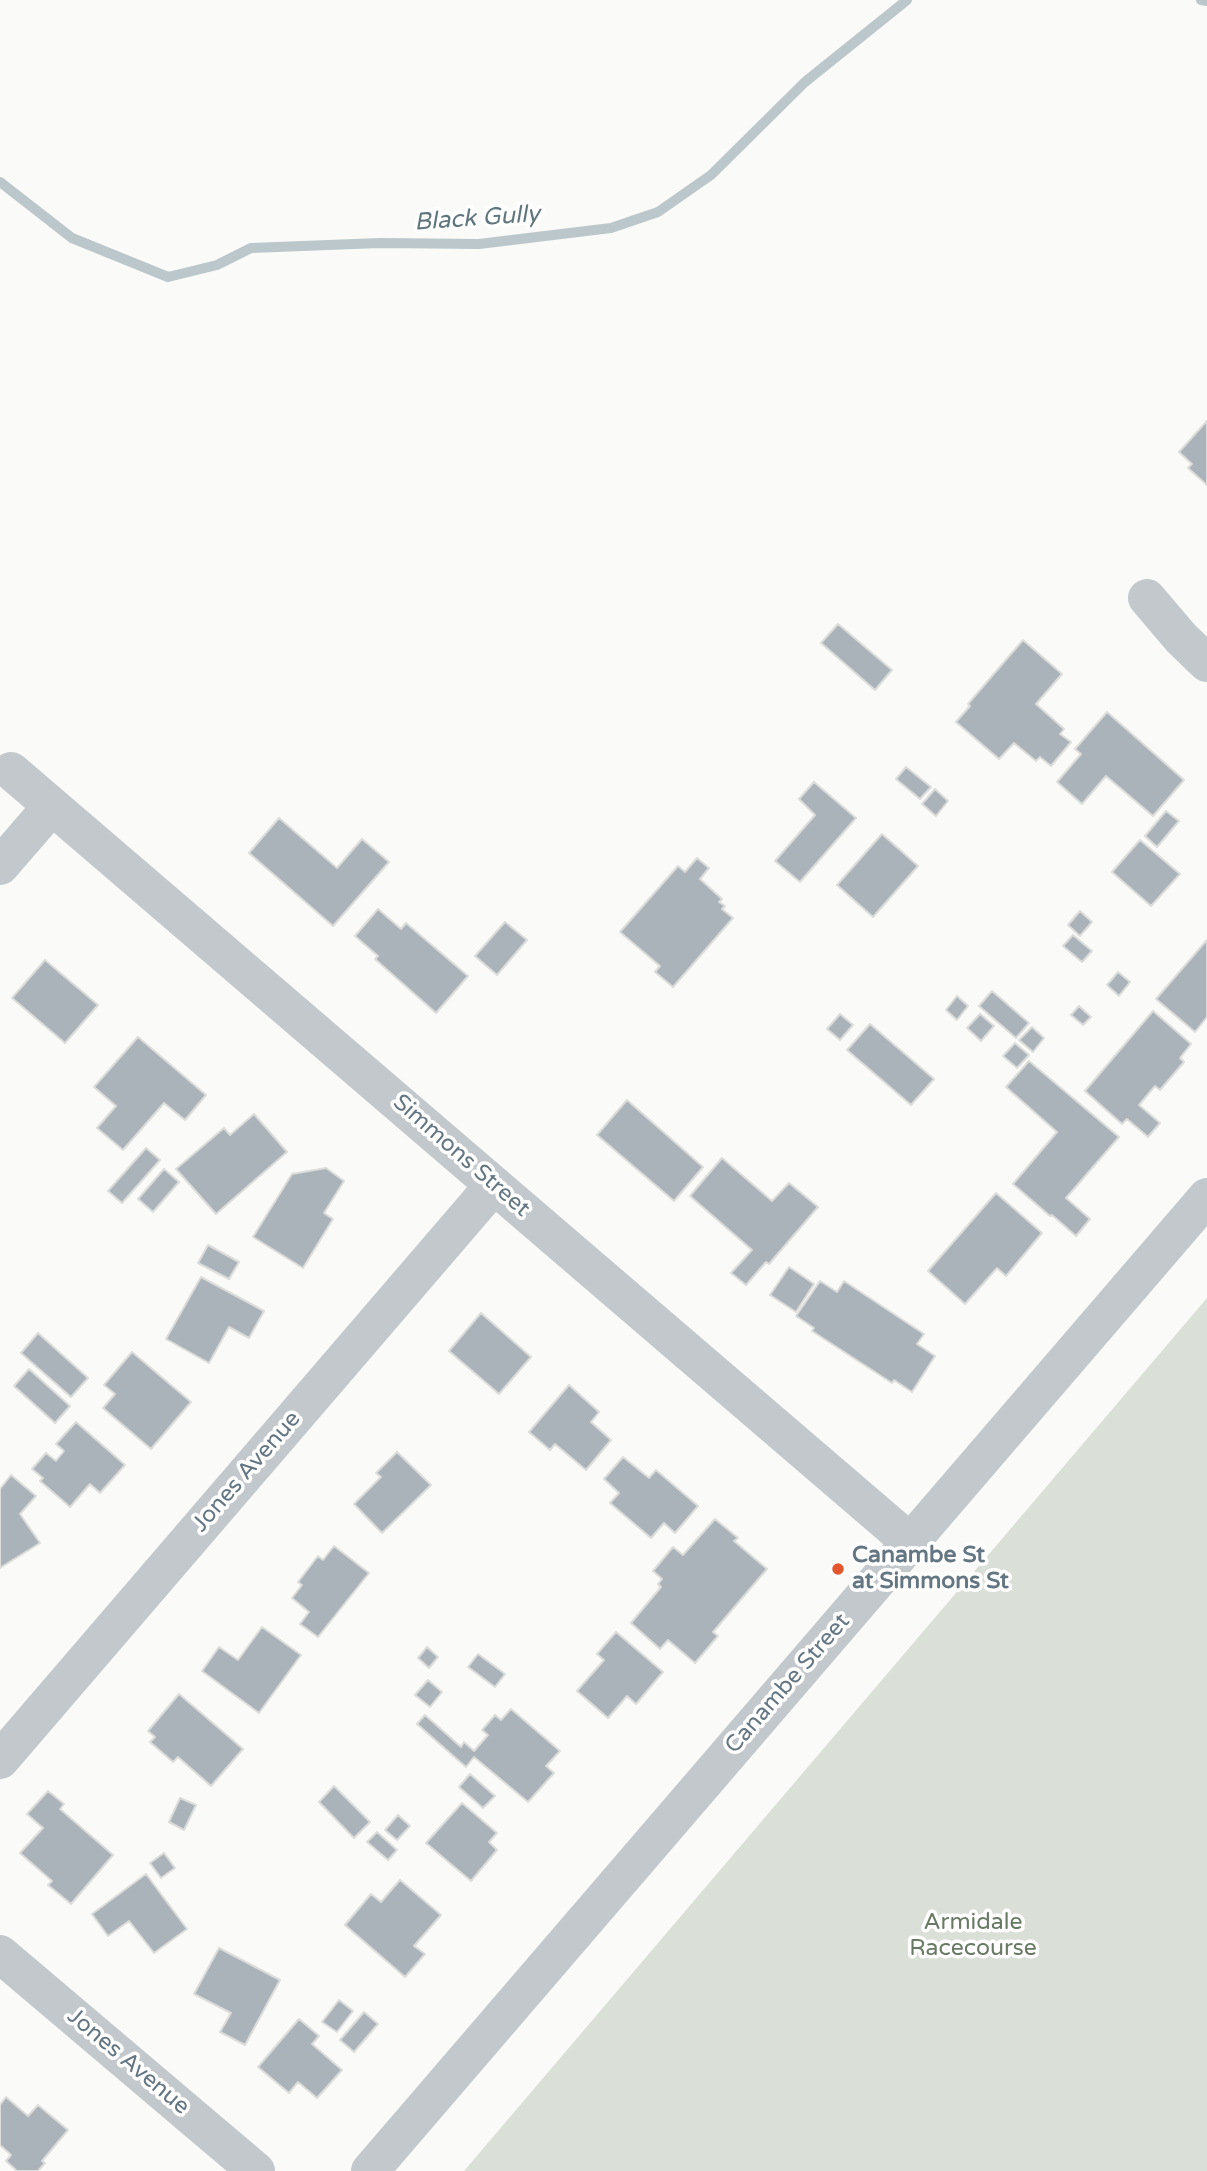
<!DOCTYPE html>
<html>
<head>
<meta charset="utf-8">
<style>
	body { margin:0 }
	canvas { display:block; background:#fafaf8 }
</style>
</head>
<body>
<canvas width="1207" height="2171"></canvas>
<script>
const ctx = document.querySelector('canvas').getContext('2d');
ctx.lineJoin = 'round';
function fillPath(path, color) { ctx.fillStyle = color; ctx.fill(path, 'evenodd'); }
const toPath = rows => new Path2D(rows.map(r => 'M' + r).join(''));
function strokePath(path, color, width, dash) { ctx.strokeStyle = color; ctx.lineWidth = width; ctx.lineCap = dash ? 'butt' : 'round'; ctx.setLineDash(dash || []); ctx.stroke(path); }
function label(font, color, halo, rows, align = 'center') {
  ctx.font = font + ' "Varela Round",sans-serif'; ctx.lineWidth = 7; ctx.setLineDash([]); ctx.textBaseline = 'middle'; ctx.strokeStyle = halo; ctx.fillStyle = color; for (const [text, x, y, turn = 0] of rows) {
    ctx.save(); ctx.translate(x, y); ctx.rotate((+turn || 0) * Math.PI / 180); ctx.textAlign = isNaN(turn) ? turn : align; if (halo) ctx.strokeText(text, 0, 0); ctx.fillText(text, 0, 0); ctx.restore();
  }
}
const green = toPath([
	[1207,1298,1207,2171,464,2171]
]);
const stream = toPath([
	[1201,0,1207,1],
	[0,182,72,238,168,277,217,265,251,248,380,243,479,244,611,228,658,212,711,175,805,82,907,0]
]);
const building = toPath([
	[1207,421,1207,485,1188,468,1192,464,1179,452,1207,421],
	[838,624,892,670,875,690,821,643,838,624],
	[1023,640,1062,674,1036,704,1064,729,1060,734,1071,742,1051,766,1040,757,1036,761,1014,743,999,759,956,722,970,706,968,704,1023,640],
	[1107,712,1184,780,1153,816,1106,776,1082,804,1057,782,1081,754,1075,749,1107,712],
	[906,767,931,787,920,799,896,779,906,767],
	[814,782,856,818,800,882,775,861,815,815,799,799,814,782],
	[935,789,948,801,936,816,922,804,935,789],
	[1166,811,1179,821,1157,847,1145,836,1166,811],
	[279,818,337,868,362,839,389,862,333,926,249,853,279,818],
	[882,834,918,866,873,917,837,885,882,834],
	[1140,840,1180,874,1151,906,1112,872,1140,840],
	[697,858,709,868,700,879,722,899,719,902,725,906,722,909,733,918,673,987,655,972,660,966,620,932,678,866,685,872,697,858],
	[378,909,401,929,406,923,468,976,436,1013,375,959,378,956,355,936,378,909],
	[1080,911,1092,922,1080,936,1068,925,1080,911],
	[505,922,527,940,497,975,475,956,505,922],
	[1073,935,1092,951,1082,962,1063,946,1073,935],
	[1207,940,1207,1017,1195,1032,1156,999,1207,940],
	[45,960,98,1005,65,1043,12,998,45,960],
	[1118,972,1130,982,1119,996,1107,985,1118,972],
	[992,991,1029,1023,1016,1038,979,1006,992,991],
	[957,996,968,1006,957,1020,946,1010,957,996],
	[1079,1006,1091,1017,1083,1025,1071,1015,1079,1006],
	[1153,1011,1191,1044,1180,1058,1184,1062,1160,1090,1155,1086,1139,1105,1160,1123,1148,1137,1127,1119,1122,1124,1085,1091,1153,1011],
	[840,1014,853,1025,840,1040,827,1029,840,1014],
	[980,1014,994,1026,981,1041,967,1028,980,1014],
	[870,1024,934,1079,911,1105,847,1050,870,1024],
	[1032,1027,1044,1038,1033,1052,1019,1040,1032,1027],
	[138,1037,206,1095,185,1120,164,1103,123,1150,97,1128,116,1106,94,1087,138,1037],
	[1015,1043,1029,1055,1017,1068,1003,1056,1015,1043],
	[1029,1061,1119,1137,1066,1198,1090,1219,1076,1236,1052,1215,1050,1216,1013,1184,1057,1132,1006,1087,1029,1061],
	[627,1100,703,1167,674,1201,597,1135,627,1100],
	[254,1114,287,1152,216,1214,176,1169,224,1128,230,1135,254,1114],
	[146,1148,160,1160,122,1203,108,1191,146,1148],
	[722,1158,772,1201,789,1183,818,1207,769,1264,766,1262,746,1285,731,1273,752,1250,690,1196,722,1158],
	[326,1168,344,1181,324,1213,333,1219,303,1268,253,1237,292,1174,326,1168],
	[164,1169,179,1182,153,1212,138,1199,164,1169],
	[996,1193,1042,1233,1006,1276,997,1268,965,1304,928,1271,996,1193],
	[208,1245,239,1262,229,1279,198,1263,208,1245],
	[789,1267,814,1284,796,1312,770,1295,789,1267],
	[201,1277,264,1311,249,1338,229,1327,209,1363,166,1339,201,1277],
	[820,1281,837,1292,844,1281,924,1334,917,1344,935,1356,912,1392,894,1380,892,1383,812,1331,814,1328,796,1316,820,1281],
	[481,1313,531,1357,499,1394,449,1351,481,1313],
	[38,1333,88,1378,71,1397,21,1353,38,1333],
	[132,1352,191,1402,151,1449,103,1408,115,1394,104,1385,132,1352],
	[29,1369,70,1406,55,1423,14,1386,29,1369],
	[569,1385,599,1412,591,1422,611,1440,586,1470,555,1444,550,1450,529,1432,569,1385],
	[76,1422,125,1465,100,1493,90,1484,70,1507,40,1481,43,1478,32,1469,46,1453,56,1461,64,1451,56,1444,76,1422],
	[397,1452,431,1485,382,1533,354,1504,381,1477,376,1473,397,1452],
	[623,1457,649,1478,656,1470,698,1506,675,1533,664,1523,651,1538,610,1503,619,1493,604,1479,623,1457],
	[11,1475,36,1496,20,1514,40,1543,0,1568,0,1489,11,1475],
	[715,1519,738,1538,734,1541,767,1569,713,1632,718,1636,695,1663,668,1640,660,1649,631,1623,661,1587,658,1584,662,1579,653,1571,673,1547,683,1555,715,1519],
	[334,1546,369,1573,318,1637,300,1624,309,1612,292,1598,302,1585,298,1582,318,1556,323,1560,334,1546],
	[262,1627,301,1655,259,1713,202,1671,219,1647,238,1660,262,1627],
	[616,1632,663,1672,636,1704,627,1696,608,1718,577,1691,604,1660,597,1654,616,1632],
	[427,1647,438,1657,429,1668,418,1658,427,1647],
	[478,1654,505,1674,495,1687,468,1667,478,1654],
	[428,1680,442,1692,430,1707,415,1695,428,1680],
	[179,1694,243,1749,211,1786,178,1757,173,1762,150,1742,155,1737,148,1731,179,1694],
	[511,1709,560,1751,546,1766,554,1773,528,1802,474,1757,466,1767,417,1724,425,1715,461,1747,464,1742,474,1751,488,1735,482,1730,495,1715,501,1720,511,1709],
	[470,1774,495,1796,483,1808,459,1787,470,1774],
	[334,1786,370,1822,354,1838,319,1802,334,1786],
	[48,1791,64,1804,60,1809,113,1855,71,1904,48,1885,52,1881,20,1853,43,1828,27,1814,48,1791],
	[180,1798,196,1805,184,1830,169,1822,180,1798],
	[462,1803,497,1833,489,1842,497,1850,471,1881,426,1843,462,1803],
	[398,1815,410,1826,397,1840,385,1830,398,1815],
	[377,1832,397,1850,388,1860,367,1842,377,1832],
	[164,1853,175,1868,161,1878,150,1863,164,1853],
	[146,1874,187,1929,154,1953,129,1921,108,1936,92,1914,146,1874],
	[400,1880,441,1915,414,1946,425,1954,405,1977,345,1925,371,1894,381,1902,400,1880],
	[219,1948,280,1980,245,2045,220,2032,231,2013,194,1994,219,1948],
	[339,2000,353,2011,337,2032,322,2022,339,2000],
	[364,2012,378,2024,354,2052,340,2040,364,2012],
	[299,2019,319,2036,312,2044,342,2070,317,2098,298,2082,289,2093,258,2067,299,2019],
	[6,2097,28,2116,38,2105,68,2130,42,2161,45,2163,38,2171,17,2171,6,2161,11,2155,0,2145,0,2105,6,2097]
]);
const minor = toPath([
	[1147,598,1181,638,1207,663],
	[11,771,910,1542],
	[0,866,52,806],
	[0,1760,494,1185],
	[0,1954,256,2171],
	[370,2171,1207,1197]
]);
const markers = [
	[838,1569,7,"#e4572e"]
];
const streetNames = [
	["Simmons Street",461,1156,41],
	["Jones Avenue",247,1472,-49],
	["Canambe Street",788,1684,-49],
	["Jones Avenue",128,2062,40]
];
const poiNames = [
	["Canambe St",852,1556],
	["at Simmons St",852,1582]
];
const parkNames = [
	["Armidale",973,1923],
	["Racecourse",973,1949]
];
const waterNames = [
	["Black Gully",477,219,-4]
];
fillPath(green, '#dadfd7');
strokePath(stream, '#bbc7cb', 10);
fillPath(building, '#aab3b9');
strokePath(building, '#dcdcda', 2);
strokePath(minor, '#c3c8cc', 38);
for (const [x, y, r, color] of markers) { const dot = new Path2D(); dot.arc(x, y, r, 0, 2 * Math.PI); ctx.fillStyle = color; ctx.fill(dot); strokePath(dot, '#fff', 2.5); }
label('23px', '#657683', '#fff', streetNames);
label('bold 23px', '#657683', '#fff', poiNames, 'left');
label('23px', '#687a64', '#fff', parkNames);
label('italic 24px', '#60757c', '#fff', waterNames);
</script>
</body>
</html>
